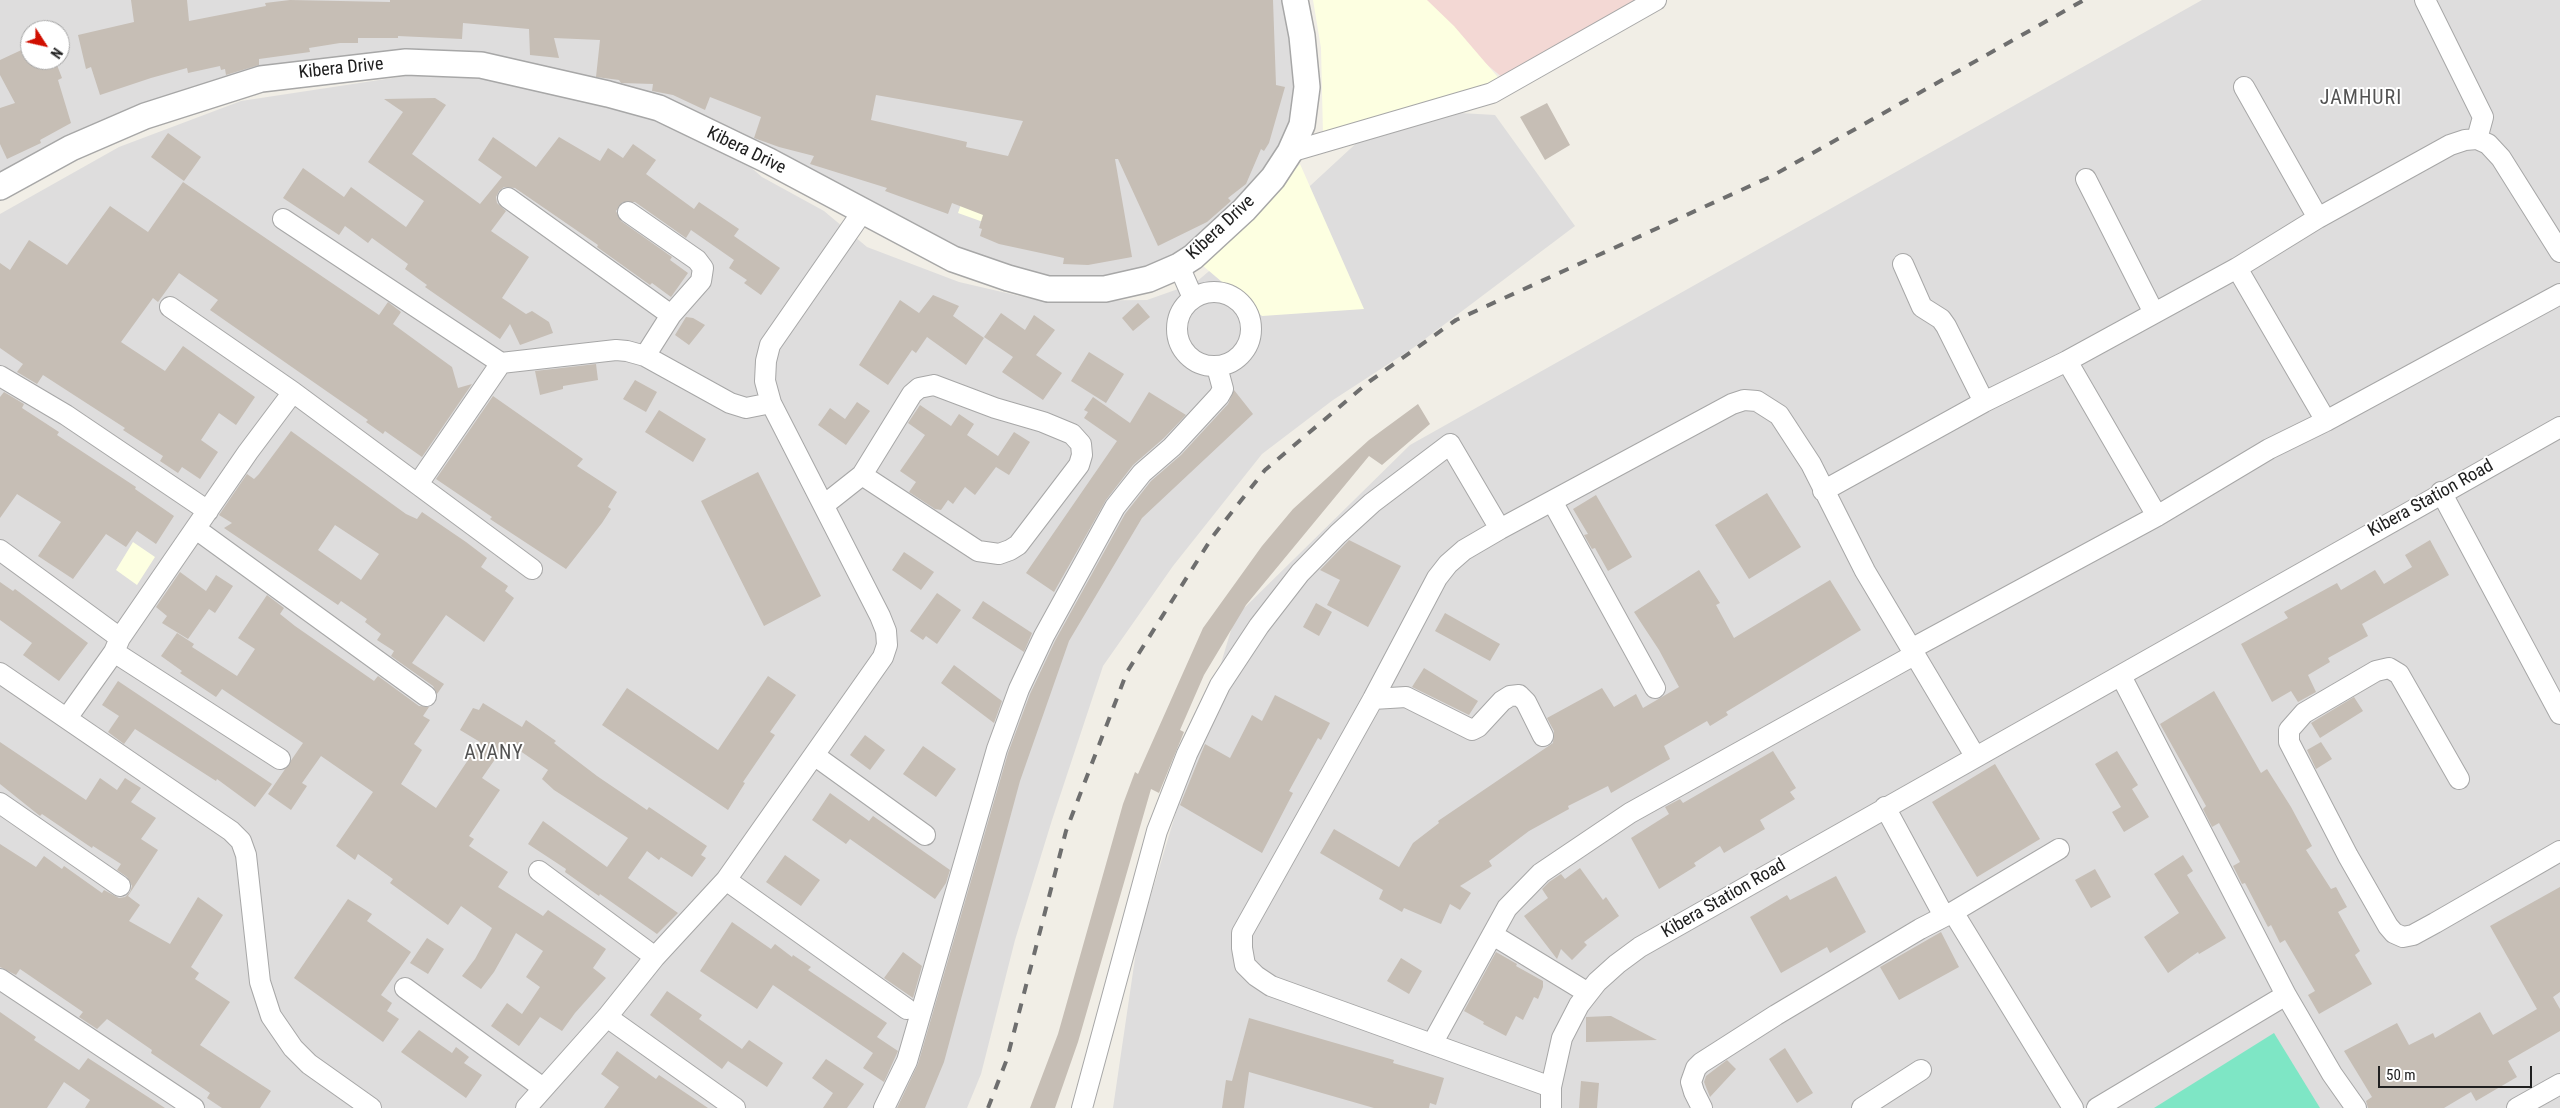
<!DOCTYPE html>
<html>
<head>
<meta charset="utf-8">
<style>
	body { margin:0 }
	#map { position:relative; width:2560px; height:1108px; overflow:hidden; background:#f1eee6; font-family:"Roboto Condensed",sans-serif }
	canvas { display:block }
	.north { position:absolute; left:20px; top:20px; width:50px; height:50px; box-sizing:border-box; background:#fff; border:1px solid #a6a6a6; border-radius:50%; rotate:125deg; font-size:14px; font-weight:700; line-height:20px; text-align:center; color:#202020 }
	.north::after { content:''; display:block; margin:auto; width:18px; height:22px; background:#d00f00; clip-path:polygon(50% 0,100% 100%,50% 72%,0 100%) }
	.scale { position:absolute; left:2378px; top:1066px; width:154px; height:22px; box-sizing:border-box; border:2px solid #202020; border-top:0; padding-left:6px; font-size:15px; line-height:18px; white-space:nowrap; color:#202020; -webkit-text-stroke:4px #fff; paint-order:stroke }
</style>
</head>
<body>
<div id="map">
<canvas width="2560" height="1108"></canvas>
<div class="north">N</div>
<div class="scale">50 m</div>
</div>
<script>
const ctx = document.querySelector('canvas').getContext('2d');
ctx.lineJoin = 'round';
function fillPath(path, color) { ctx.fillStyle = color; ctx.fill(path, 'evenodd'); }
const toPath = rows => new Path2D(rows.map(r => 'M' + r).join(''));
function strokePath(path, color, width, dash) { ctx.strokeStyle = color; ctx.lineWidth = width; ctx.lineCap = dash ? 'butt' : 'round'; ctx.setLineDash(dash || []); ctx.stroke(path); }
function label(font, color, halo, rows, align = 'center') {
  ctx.font = font + ' "Roboto Condensed",sans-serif'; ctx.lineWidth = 4; ctx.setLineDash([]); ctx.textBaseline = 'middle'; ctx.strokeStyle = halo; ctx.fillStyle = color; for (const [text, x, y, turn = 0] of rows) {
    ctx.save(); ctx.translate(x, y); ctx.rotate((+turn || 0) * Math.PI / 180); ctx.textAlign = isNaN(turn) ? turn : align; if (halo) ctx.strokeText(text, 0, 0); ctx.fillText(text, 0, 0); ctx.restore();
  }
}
const residential = toPath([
	[0,0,1291,0,1304,88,1287,150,1212,235,1121,283,1009,276,806,176,520,66,292,66,0,182],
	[30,30,60,30,60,60,30,60],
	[2202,0,2560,0,2560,1108,1113,1108,1138,938,1235,617,1410,445],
	[465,67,696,129,726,146,762,177,824,211,867,247,959,282,1041,301,1147,300,1195,283,1311,185,1363,137,1443,112,1495,115,1575,226,1413,348,1333,400,1262,454,1173,566,1103,666,1052,820,1015,940,981,1074,967,1108,0,1108,0,214,119,147,241,101]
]);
const commercial = toPath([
	[1409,0,1639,0,1503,78]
]);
const education = toPath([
	[1313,0,1427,0,1454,26,1502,82,1323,135,1321,48],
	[1300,164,1364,309,1262,316,1202,265],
	[962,201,985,209,997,227,958,213],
	[133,542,155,557,137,585,116,570]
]);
const pitch = toPath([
	[2274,1033,2320,1108,2154,1108]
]);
const building = toPath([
	[131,0,187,0,189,21,266,6,265,3,290,0,390,2,390,0,1273,0,1276,85,1285,87,1269,143,1264,151,1261,149,1246,184,1228,198,1231,201,1207,222,1158,246,1118,159,1115,159,1132,257,1088,265,1063,264,1064,258,999,244,980,236,982,229,979,228,983,215,952,203,948,214,885,191,887,188,810,164,814,156,779,147,754,138,761,117,710,97,705,110,673,95,652,91,653,84,621,83,619,80,596,77,600,40,554,38,559,58,530,55,529,29,463,23,462,39,398,36,398,38,358,38,358,43,340,43,309,48,310,52,259,59,259,65,226,75,225,69,221,70,220,66,188,73,187,68,151,78,100,95,91,67,86,69,78,35,134,22],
	[876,95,1023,121,1008,156,966,147,967,142,871,120],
	[30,46,30,60,55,60,62,78,58,80,71,123,40,140,41,143,7,159,0,144,0,108,15,103,0,75,0,60],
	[435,98,446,105,412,154,480,204,502,177,478,160,493,137,536,167,559,137,600,161,608,148,623,158,633,144,656,160,646,174,694,209,699,202,739,229,734,236,780,268,761,295,744,283,747,280,729,268,734,260,691,230,686,238,635,202,623,202,616,211,621,221,672,257,670,260,688,273,671,297,652,283,650,285,597,247,598,245,515,188,504,187,499,191,496,197,497,203,506,211,491,231,529,257,502,298,526,314,532,311,549,322,553,333,520,345,510,324,500,339,425,287,427,285,405,269,408,264,372,238,368,243,345,226,339,235,283,198,303,168,344,197,351,187,406,227,424,201,368,162,403,112,384,99],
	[1547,103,1570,145,1545,160,1520,117],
	[168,133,201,157,184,181,151,157],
	[183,182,379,315,388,302,401,312,393,324,452,367,458,388,472,384,422,457,385,431,383,434,366,422,368,420,210,310,218,300,179,273,158,302,153,298,121,342,165,371,183,346,255,397,236,425,219,413,201,440,218,452,200,479,182,467,178,473,160,461,163,456,123,430,125,428,43,375,37,384,17,372,23,364,0,348,0,263,10,270,29,240,67,265,110,206,148,232],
	[933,295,959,306,953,316,984,338,966,365,927,337,916,353,912,350,888,385,859,365,900,300,919,313],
	[1138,303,1150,317,1133,331,1122,318],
	[1001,313,1025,330,1034,315,1055,330,1036,355,1062,373,1043,400,1002,372,1013,357,984,337],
	[686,317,693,318,705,325,689,345,675,335],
	[1089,352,1124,374,1106,403,1071,381],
	[596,364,598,380,563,386,563,389,540,395,535,371],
	[635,380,657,392,646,412,623,399],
	[1234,390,1253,414,1142,518,1069,641,1020,781,944,1062,925,1108,897,1108,918,1064,1008,753,1030,694,1055,641,1125,514,1151,481,1181,455,1228,404],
	[4,392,24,404,22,408,59,432,57,435,136,487,135,489,174,516,156,544,137,531,126,547,106,534,73,579,38,556,61,522,17,494,0,518,0,397],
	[1149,392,1186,415,1164,438,1133,465,1106,500,1054,592,1026,573,1117,441,1084,418,1088,412,1084,410,1093,397,1130,423],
	[493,396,583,459,577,466,617,492,608,507,611,509,602,523,566,569,490,519,492,517,436,479],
	[857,402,870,411,846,445,818,425,830,408,845,419],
	[1418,404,1430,424,1382,465,1369,456,1246,605,1204,675,1180,730,1184,732,1159,793,1151,789,1078,1042,1055,1108,1030,1108,1058,1034,1123,804,1135,772,1138,774,1203,628,1262,546,1293,509,1369,440],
	[920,405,951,426,959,414,974,424,967,435,998,456,1014,432,1030,442,1009,475,996,467,975,495,965,487,953,504,948,500,941,510,935,509,909,492,916,482,900,471,925,435,908,423],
	[659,410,706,439,693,462,645,432],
	[291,431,406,514,417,519,422,512,466,542,487,558,481,567,508,586,505,591,514,598,484,642,446,615,412,663,444,684,437,694,433,686,391,656,394,651,377,640,381,634,365,622,367,619,341,601,338,605,224,528,232,523,219,515,247,474,254,479,259,474],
	[335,525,379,554,361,580,318,550],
	[758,472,821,596,764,626,701,501],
	[1767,493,1801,547,1749,579,1715,525],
	[1596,495,1632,557,1608,571,1595,548,1592,549,1584,535,1588,534,1573,509],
	[1349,540,1401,566,1368,627,1327,605,1340,580,1320,570],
	[2430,540,2449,575,2362,624,2368,636,2328,658,2330,662,2308,675,2316,692,2298,702,2291,691,2272,702,2241,644,2288,618,2284,612,2337,583,2341,590,2375,570,2384,584,2412,567,2405,555],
	[904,552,934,572,921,590,892,570],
	[1699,570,1720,603,1716,605,1734,638,1830,580,1861,630,1726,712,1728,715,1710,726,1707,721,1664,746,1670,759,1611,793,1608,786,1568,806,1569,809,1529,831,1489,861,1492,866,1460,886,1471,893,1460,910,1450,904,1441,924,1404,908,1402,912,1379,899,1383,890,1320,853,1334,829,1399,867,1413,843,1439,823,1438,821,1553,743,1554,731,1547,718,1602,688,1614,707,1636,694,1643,708,1679,687,1659,650,1634,612],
	[180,572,206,591,216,575,233,586,215,613,209,609,188,639,162,623,167,616,156,607],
	[0,582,13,591,15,589,88,643,59,681,23,655,32,643,0,620],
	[937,593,961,610,937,644,926,636,923,640,910,631],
	[267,595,284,608,280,614,295,626,374,681,378,676,419,706,429,707,423,716,430,720,414,744,422,750,401,784,436,808,480,742,460,730,473,708,479,710,483,703,522,727,526,720,556,741,554,743,559,747,597,776,647,810,649,807,707,846,701,855,706,858,692,877,661,857,659,860,647,851,628,878,678,913,657,934,600,894,599,896,565,872,566,869,528,844,543,821,607,867,628,838,554,790,542,779,548,770,507,742,482,778,500,790,469,836,474,839,469,846,508,872,498,887,543,916,548,910,606,949,593,968,606,978,575,1013,562,1031,540,1017,519,1046,491,1026,507,1003,522,1014,540,987,526,977,543,951,516,933,494,972,481,989,462,976,475,959,492,928,461,906,448,925,390,883,393,879,358,854,355,860,336,846,373,792,321,756,302,783,307,786,291,810,268,794,303,743,222,689,216,697,180,673,182,671,161,656,177,633,194,644,192,647,237,676,255,649,238,638],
	[983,601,1032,633,1024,652,972,618],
	[1316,603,1332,612,1319,636,1303,627],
	[1445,613,1500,644,1490,661,1435,631],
	[954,665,1002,701,994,723,941,683],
	[1424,668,1478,701,1469,715,1412,687],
	[768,676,796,695,770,732,775,735,743,782,745,783,728,810,602,725,627,688,718,750],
	[118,681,272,784,255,807,217,779,216,781,135,729,124,744,108,732,119,716,102,705],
	[2214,691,2261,773,2267,769,2291,807,2312,846,2306,850,2331,889,2336,887,2347,907,2338,912,2360,951,2355,955,2372,984,2319,1014,2308,995,2315,991,2285,940,2280,943,2271,925,2268,927,2245,883,2242,884,2233,866,2240,862,2219,823,2212,827,2203,809,2206,806,2160,724],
	[1275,695,1330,723,1321,740,1318,738,1289,791,1293,793,1262,853,1180,805,1205,744,1230,758,1252,715,1262,721],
	[2354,697,2363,711,2320,738,2311,723],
	[865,735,885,750,870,770,850,755],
	[0,742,86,800,100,778,117,790,125,778,141,788,131,802,156,818,141,839,158,850,128,896,140,905,129,921,170,944,198,897,223,915,191,967,199,973,195,979,230,1002,200,1045,271,1091,260,1108,222,1108,207,1098,210,1093,151,1053,152,1050,107,1019,97,1029,79,1017,83,1012,20,969,16,975,0,967,0,844,36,867,44,856,62,869,64,866,102,893,104,890,119,898,125,897,130,892,132,886,127,877,117,870,121,864,93,846,92,848,42,814,40,816,0,784],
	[2321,742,2332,759,2316,769,2307,750],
	[923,746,956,769,936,797,903,774],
	[1773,751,1796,788,1790,792,1795,799,1760,820,1765,829,1724,853,1720,846,1694,863,1696,866,1659,889,1631,838,1669,814,1665,807,1680,799,1683,803],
	[2117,751,2138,785,2132,789,2149,817,2124,832,2112,812,2121,807,2095,764],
	[1995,764,2040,839,1977,877,1932,802],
	[830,793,869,821,873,816,950,870,946,883,935,899,850,839,846,844,812,820],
	[785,855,820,880,801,906,766,882],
	[2183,855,2193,871,2187,875,2226,938,2199,954,2198,952,2168,973,2144,937,2179,913,2154,874],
	[1580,868,1603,900,1606,897,1619,916,1584,942,1587,945,1572,960,1561,949,1557,959,1524,916,1548,898,1542,889,1549,882,1561,874,1565,879],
	[2095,869,2111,897,2091,908,2075,880],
	[1836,876,1866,932,1830,953,1827,947,1781,973,1750,917,1787,895,1790,900],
	[2560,887,2560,992,2553,997,2560,1009,2560,1031,2508,1061,2517,1077,2476,1101,2471,1092,2444,1108,2368,1108,2366,1101,2372,1097,2344,1051,2397,1023,2409,1045,2433,1033,2435,1038,2480,1012,2493,1035,2537,1009,2490,926],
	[348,899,372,914,367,921,411,952,381,995,392,1003,387,1011,399,1019,383,1042,294,978],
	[732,922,771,949,775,944,792,957,793,955,811,967,808,970,887,1023,877,1037,898,1051,884,1082,863,1068,873,1053,773,985,757,1009,700,971],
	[1941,932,1959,967,1899,1000,1880,967],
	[427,938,444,949,428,974,410,963],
	[903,952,922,966,913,998,884,978],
	[1496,952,1517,964,1516,966,1543,981,1543,987,1538,999,1534,997,1523,1020,1516,1016,1506,1036,1483,1024,1484,1022,1464,1011],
	[1401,958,1422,971,1409,994,1387,981],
	[667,991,702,1015,699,1019,742,1049,749,1040,783,1063,767,1087,728,1061,722,1069,650,1015],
	[0,1012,36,1037,34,1040,79,1070,88,1058,165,1108,85,1108,90,1100,64,1082,47,1108,0,1108],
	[1609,1016,1611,1016,1657,1040,1586,1042,1586,1017],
	[1249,1018,1394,1060,1393,1063,1444,1078,1436,1105,1430,1103,1429,1108,1374,1108,1249,1072,1244,1108,1222,1108,1226,1080,1232,1081],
	[419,1030,452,1053,456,1047,469,1057,464,1063,482,1075,466,1098,401,1052],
	[1785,1048,1813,1093,1797,1103,1769,1059],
	[617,1051,656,1079,659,1075,708,1108,604,1108,619,1087,601,1074],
	[826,1059,864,1084,847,1108,823,1108,833,1093,812,1078],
	[1727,1060,1736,1069,1710,1097,1704,1082,1706,1076],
	[1581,1081,1599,1083,1597,1108,1579,1108]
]);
const minor = toPath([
	[2425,0,2483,117,2477,139],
	[2244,87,2318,218],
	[1290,152,1492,93,1656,0],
	[2086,179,2154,313],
	[508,198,671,315,645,356],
	[628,212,697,260,703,268,701,281,671,315],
	[283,219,501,363,616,350,627,351,645,356,730,403,746,408,771,403],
	[1903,264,1922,307,1941,319,1946,326,1984,402],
	[1179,266,1193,298],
	[2237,268,2326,421],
	'1177 329a37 37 0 1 1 74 0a37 37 0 1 1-74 0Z',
	[170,307,293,392,532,569],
	[2067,361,2157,516],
	[0,376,66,415,208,511],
	[934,385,995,408,1043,422,1072,434,1081,444,1082,455,1079,465,1018,545,1010,550,999,554,978,551,862,475,912,394,919,388,934,385],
	[418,484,501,363],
	[1823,491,1984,402,2067,361,2237,268,2318,218,2450,145,2465,140,2477,139,2488,144,2501,158,2560,252],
	[2441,492,2560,714],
	[1552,501,1655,688],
	[824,505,862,475],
	[196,529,426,696],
	[0,550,120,638],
	[1911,649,2157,516,2269,449,2326,421,2560,294],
	[114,652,280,759],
	[0,673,231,831,241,841,246,855,260,982,271,1016,293,1048,309,1064,371,1108],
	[1373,699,1406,697,1472,730,1478,727,1502,701,1510,696,1519,695,1526,702,1543,736],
	[67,718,114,652,120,638,248,452,293,392],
	[814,755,925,835],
	[2459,779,2399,674,2389,668,2376,671,2304,713,2289,730,2289,742,2348,856,2388,926,2394,933,2403,937,2413,935,2435,923,2560,851],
	[0,803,120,886],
	[1885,807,1944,916],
	[2059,849,1953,912,2073,1108],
	[539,871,655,957],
	[726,880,907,1009],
	[1493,935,1588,993],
	[0,979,194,1108],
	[405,988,543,1088],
	[2286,995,2332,1074,2356,1108],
	[607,1017,735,1108],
	[1432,1044,1507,908,1541,873,1630,813,1914,655],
	[1551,1087,1271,986,1256,976,1245,965,1242,948,1242,933,1373,699,1437,578,1448,564,1464,550,1500,529,1732,404,1744,400,1757,401,1779,415,1811,464,1865,571,1975,756],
	[526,1108,607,1017,655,957,726,880,883,657,887,645,886,631,880,616,771,403,765,381,766,361,770,345,863,211],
	[884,1108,907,1061,997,749,1019,689,1044,636,1115,507,1142,473,1172,447,1219,396,1223,389,1217,367],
	[1082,1108,1157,831,1187,754,1220,685,1259,626,1300,573,1338,534,1372,503,1450,444,1500,529],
	[1551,1108,1551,1087,1562,1038,1579,1005,1597,982,1617,964,1640,947,2560,427],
	[1702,1108,1694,1092,1691,1082,1696,1068,1701,1063,1776,1015,1920,929,1953,912],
	[1862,1108,1921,1070],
	[2097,1108,2286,995,2121,676],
	[2517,1108,2560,1084]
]);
const tertiary = toPath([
	[0,187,71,148,145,116,261,79,406,62,481,65,608,94,659,108,769,161,953,259,1008,278,1048,289,1105,289,1149,279,1179,266,1193,257,1244,210,1273,178,1290,152,1302,125,1307,87,1302,36,1295,0]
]);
const rail = toPath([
	[988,1108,1007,1059,1066,831,1127,672,1213,536,1265,470,1370,381,1456,320,1772,176,2084,0]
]);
const streetNames = [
	["Kibera Drive",341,69,-6],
	["Kibera Drive",746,151,26],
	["Kibera Drive",1221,228,-43],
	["Kibera Station Road",2431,499,-29],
	["Kibera Station Road",1724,899,-30]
];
const quarterNames = [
	["JAMHURI",2361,99],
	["AYANY",494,754]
];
fillPath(residential, '#dedddd');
fillPath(commercial, '#f3d8d4');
fillPath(education, '#fdffe1');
fillPath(pitch, '#7ee6c5');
fillPath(building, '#c6beb5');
strokePath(minor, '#a7a7a7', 22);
strokePath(tertiary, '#a7a7a7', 28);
strokePath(minor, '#fff', 20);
strokePath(tertiary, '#fff', 25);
strokePath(rail, '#6e6e6e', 4, [10, 10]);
label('18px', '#202020', '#fff', streetNames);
ctx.letterSpacing = '1px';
label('20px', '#535353', '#fff', quarterNames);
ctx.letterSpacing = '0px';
</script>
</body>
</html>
